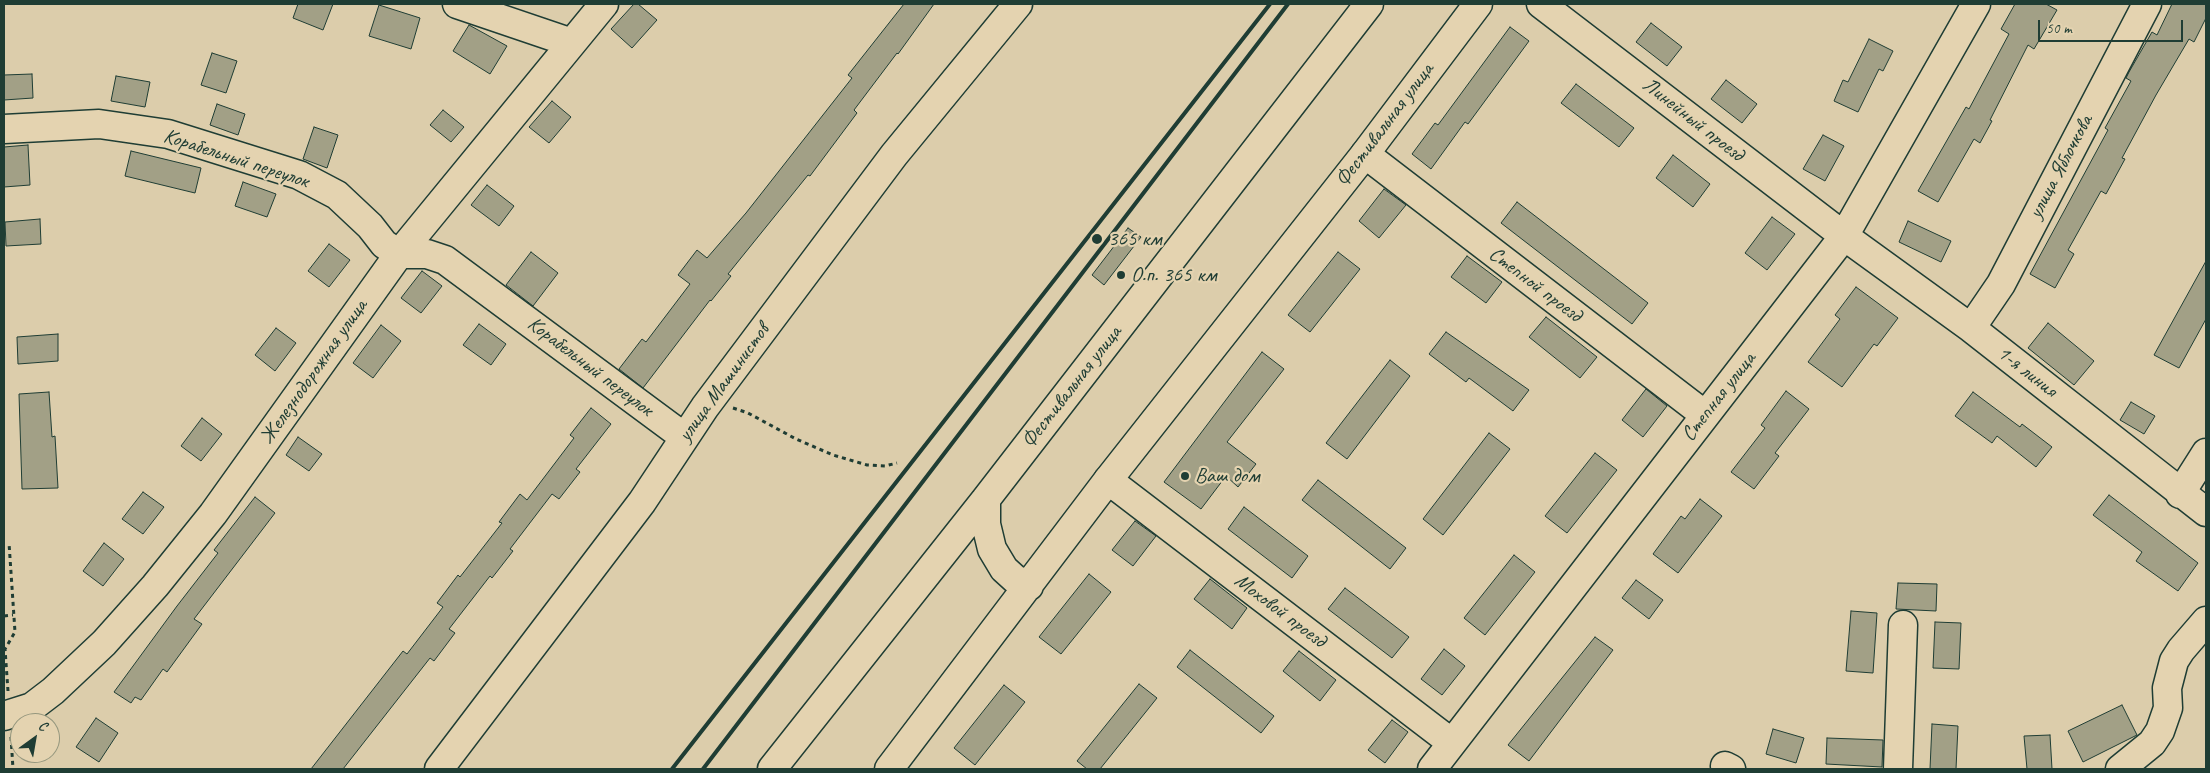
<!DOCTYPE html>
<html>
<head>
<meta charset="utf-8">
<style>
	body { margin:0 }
	#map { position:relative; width:2210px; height:773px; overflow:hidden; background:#dccdab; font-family:Caveat,sans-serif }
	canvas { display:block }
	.frame { position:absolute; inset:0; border:5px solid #1f3d34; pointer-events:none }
	.north { position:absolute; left:10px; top:713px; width:50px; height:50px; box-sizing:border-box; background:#e4d3b0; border:1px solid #95977e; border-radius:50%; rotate:32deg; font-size:14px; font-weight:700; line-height:20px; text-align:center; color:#1f3d34 }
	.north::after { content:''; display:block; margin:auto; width:18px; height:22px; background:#1f3d34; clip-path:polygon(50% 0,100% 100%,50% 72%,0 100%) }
	.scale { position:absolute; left:2038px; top:20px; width:145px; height:22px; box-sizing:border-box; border:2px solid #1f3d34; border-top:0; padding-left:6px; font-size:15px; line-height:18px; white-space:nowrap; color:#1f3d34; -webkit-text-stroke:4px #e4d3b0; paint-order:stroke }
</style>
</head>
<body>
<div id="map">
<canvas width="2210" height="773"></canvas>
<div class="frame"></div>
<div class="north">С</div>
<div class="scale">50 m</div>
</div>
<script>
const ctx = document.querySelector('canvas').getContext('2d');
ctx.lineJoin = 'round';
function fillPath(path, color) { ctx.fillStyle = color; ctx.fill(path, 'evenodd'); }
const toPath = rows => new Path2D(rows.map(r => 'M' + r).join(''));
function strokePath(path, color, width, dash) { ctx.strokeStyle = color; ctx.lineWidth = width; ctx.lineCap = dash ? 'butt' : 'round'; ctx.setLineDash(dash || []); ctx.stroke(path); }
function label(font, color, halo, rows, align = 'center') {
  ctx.font = font + ' Caveat,sans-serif'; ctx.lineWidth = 4.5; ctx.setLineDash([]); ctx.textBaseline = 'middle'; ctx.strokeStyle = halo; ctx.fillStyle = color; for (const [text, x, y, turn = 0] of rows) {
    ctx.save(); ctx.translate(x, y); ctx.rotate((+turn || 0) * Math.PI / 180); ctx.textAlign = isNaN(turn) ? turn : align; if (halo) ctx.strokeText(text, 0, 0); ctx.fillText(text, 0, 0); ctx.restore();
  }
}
const building = toPath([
	[298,4,333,4,323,30,293,18,298,4],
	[634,4,638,4,657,20,632,48,611,29,634,4],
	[904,4,934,4,898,54,897,53,854,110,857,113,810,176,808,175,728,274,731,276,711,301,710,300,643,388,619,369,642,339,646,342,690,284,678,275,697,250,707,258,746,213,852,78,848,75,904,4],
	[2015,4,2046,4,2057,10,2034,49,2028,45,1990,120,1992,121,1980,143,1974,139,1938,202,1918,191,1966,107,1969,109,2009,34,2001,29,2015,4],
	[2172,4,2206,4,2206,18,2194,42,2189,39,2156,95,2122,158,2125,159,2106,194,2101,191,2068,250,2074,254,2055,288,2030,274,2108,130,2105,128,2131,81,2126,78,2129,72,2152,32,2157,35,2172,4],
	[379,5,420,18,411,49,369,36,379,5],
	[1651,23,1682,47,1667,66,1636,42,1651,23],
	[469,25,507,46,490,74,453,51,469,25],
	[1510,27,1529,41,1468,124,1465,122,1431,169,1412,154,1435,123,1438,125,1510,27],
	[1869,39,1893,51,1883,71,1879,69,1858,112,1834,101,1843,80,1848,82,1869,39],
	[212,53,237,61,226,93,201,85,212,53],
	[32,74,33,98,4,100,4,75,32,74],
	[116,76,150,82,145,107,111,101,116,76],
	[1726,80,1757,104,1742,123,1711,99,1726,80],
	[1576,84,1634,128,1619,147,1561,103,1576,84],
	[552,101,571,117,549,143,529,127,552,101],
	[217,104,245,114,238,135,210,125,217,104],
	[443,110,464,127,451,142,430,125,443,110],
	[314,127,338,135,327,168,303,159,314,127],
	[1823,135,1844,146,1825,181,1803,169,1823,135],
	[28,145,30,185,4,187,4,147,28,145],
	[131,151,201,168,195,193,125,176,131,151],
	[1673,155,1710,184,1693,207,1656,178,1673,155],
	[243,182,276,194,267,217,235,206,243,182],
	[487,185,514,206,499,226,471,205,487,185],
	[1384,189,1406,205,1379,238,1359,221,1384,189],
	[1517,202,1648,303,1632,324,1501,223,1517,202],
	[1772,217,1795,234,1767,270,1745,253,1772,217],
	[40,219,41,244,6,246,5,222,40,219],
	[1908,221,1951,241,1941,262,1899,242,1908,221],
	[1128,228,1141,237,1104,285,1092,275,1128,228],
	[329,244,350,260,329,287,308,271,329,244],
	[531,252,558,273,533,306,506,285,531,252],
	[1338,252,1360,269,1310,332,1288,315,1338,252],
	[1467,256,1502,282,1486,303,1451,277,1467,256],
	[2206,261,2206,319,2179,368,2154,355,2206,261],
	[422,271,442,286,421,313,401,298,422,271],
	[1856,287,1898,318,1877,346,1874,344,1842,387,1808,362,1840,319,1835,315,1856,287],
	[1546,317,1597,357,1580,378,1529,337,1546,317],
	[2048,323,2094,361,2074,385,2028,348,2048,323],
	[479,324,506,344,491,365,463,345,479,324],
	[381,325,401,341,373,378,353,363,381,325],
	[276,328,296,343,275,371,255,355,276,328],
	[1446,332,1529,390,1513,411,1469,378,1466,382,1429,354,1446,332],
	[58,334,58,361,18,364,17,337,58,334],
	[1262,352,1284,369,1227,442,1256,464,1238,487,1226,476,1201,509,1164,482,1262,352],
	[1390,360,1410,376,1347,459,1326,443,1390,360],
	[1646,389,1667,406,1643,437,1622,420,1646,389],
	[1786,391,1809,409,1775,453,1779,456,1754,489,1731,472,1765,428,1761,425,1786,391],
	[49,392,52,437,55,436,58,488,22,489,19,394,49,392],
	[1973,392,2020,427,2022,424,2052,447,2036,467,1997,436,1992,443,1955,416,1973,392],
	[2131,402,2155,416,2144,434,2120,420,2131,402],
	[591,408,611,424,576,469,580,472,559,499,552,494,510,549,513,551,492,578,490,576,449,629,455,633,434,661,430,658,343,769,311,769,403,651,407,654,443,607,437,603,458,575,460,577,502,523,499,522,520,494,527,500,574,438,570,435,591,408],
	[202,418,222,434,201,461,181,446,202,418],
	[1489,433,1510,449,1443,535,1423,519,1489,433],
	[298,437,322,454,309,471,286,455,298,437],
	[1595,453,1617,470,1567,533,1545,516,1595,453],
	[1318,480,1406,548,1390,569,1302,500,1318,480],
	[143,492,164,507,143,534,122,519,143,492],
	[2109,495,2198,563,2178,591,2136,561,2142,552,2093,515,2109,495],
	[255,497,275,513,194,619,202,624,167,672,163,669,141,700,135,697,131,703,114,692,177,606,218,553,214,550,255,497],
	[1700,499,1722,516,1678,573,1653,554,1681,516,1685,519,1700,499],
	[1244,507,1308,556,1292,578,1228,529,1244,507],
	[1135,521,1156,536,1133,566,1112,550,1135,521],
	[104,543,124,559,103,586,83,571,104,543],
	[1514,555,1535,572,1485,635,1464,618,1514,555],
	[1089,574,1111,592,1061,654,1039,637,1089,574],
	[1210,579,1247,608,1232,629,1194,599,1210,579],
	[1636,580,1663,600,1649,619,1622,598,1636,580],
	[1898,583,1937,584,1936,611,1896,609,1898,583],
	[1345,588,1409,637,1392,658,1328,609,1345,588],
	[1851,611,1877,613,1873,673,1846,671,1851,611],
	[1935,622,1961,623,1959,669,1933,668,1935,622],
	[1595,637,1613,650,1529,761,1508,745,1595,637],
	[1444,649,1465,666,1442,695,1421,679,1444,649],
	[1190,650,1274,716,1261,733,1177,667,1190,650],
	[1299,651,1336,680,1320,701,1283,671,1299,651],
	[1139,684,1157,698,1100,769,1087,769,1077,761,1139,684],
	[1004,685,1025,702,975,765,954,748,1004,685],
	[2122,705,2137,735,2083,762,2068,731,2122,705],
	[96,718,118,733,99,762,76,747,96,718],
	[1392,720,1408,732,1385,763,1368,750,1392,720],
	[1932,724,1958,726,1956,769,1930,769,1932,724],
	[1773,729,1804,738,1796,763,1766,754,1773,729],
	[2050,735,2052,769,2027,769,2024,736,2050,735],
	[1827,738,1883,740,1882,767,1826,764,1827,738]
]);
const path = toPath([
	[733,408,748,413,796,439,833,455,867,465,885,466,897,463],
	[4,616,13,615],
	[8,691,5,649,15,632,9,543],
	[11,737,13,769]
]);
const minor = toPath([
	[457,4,572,43],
	[1541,4,1844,236,1971,328,2206,512],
	[4,129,99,124,168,134,299,175,337,195,370,226,384,244,399,254,427,254,445,260,684,437],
	[1365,154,1705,415],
	[1971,328,2001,284,2147,4],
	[1108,480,1452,743],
	[2180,494,2206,453],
	[4,716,32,707,53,691,104,643,155,586,213,514,399,254,604,4],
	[1725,766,1731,769],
	[439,769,642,502,705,407,894,155,1018,4],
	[1432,769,1844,236,1976,4],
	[1898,769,1903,625],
	[2120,769,2152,743,2160,731,2168,708,2167,688,2174,661,2181,650,2206,621]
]);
const major = toPath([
	[986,499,986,524,992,549,1004,569,1015,579,1029,586],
	[772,769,986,499,1369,4],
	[889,769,1108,480,1365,154,1478,4]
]);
const rail = toPath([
	[672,769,1270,4],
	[703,769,1288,4]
]);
const markers = [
	[1097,239,6,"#1f3d34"],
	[1121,275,5,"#1f3d34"],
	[1185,476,5,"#1f3d34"]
];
const streetNames = [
	["Линейный проезд",1693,120,38],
	["Фестивальная улица",1385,125,-53],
	["Корабельный переулок",236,159,18],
	["улица Яблочкова",2061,167,-62],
	["Степной проезд",1535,285,37],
	["Корабельный переулок",590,367,37],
	["Железнодорожная улица",314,372,-55],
	["1-я линия",2027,372,38],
	["улица Машинистов",724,383,-54],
	["Фестивальная улица",1072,387,-52],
	["Степная улица",1719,397,-52],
	["Моховой проезд",1280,611,37]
];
const poiNames = [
	["365 км",1108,239],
	["О.п. 365 км",1131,275],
	["Ваш дом",1195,476]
];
fillPath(building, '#a2a086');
strokePath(building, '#1f3d34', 1);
strokePath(minor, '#1f3d34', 31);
strokePath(major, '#1f3d34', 31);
strokePath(path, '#1f3d34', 3, [4, 4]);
strokePath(minor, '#e4d3b0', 28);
strokePath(major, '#e4d3b0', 28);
strokePath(rail, '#1f3d34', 4);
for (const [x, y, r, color] of markers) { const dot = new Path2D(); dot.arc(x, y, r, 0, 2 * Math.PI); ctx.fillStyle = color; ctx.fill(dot); strokePath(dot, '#e4d3b0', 2); }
label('21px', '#1f3d34', '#e4d3b0', streetNames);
label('21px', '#1f3d34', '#e4d3b0', poiNames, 'left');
</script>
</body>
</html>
